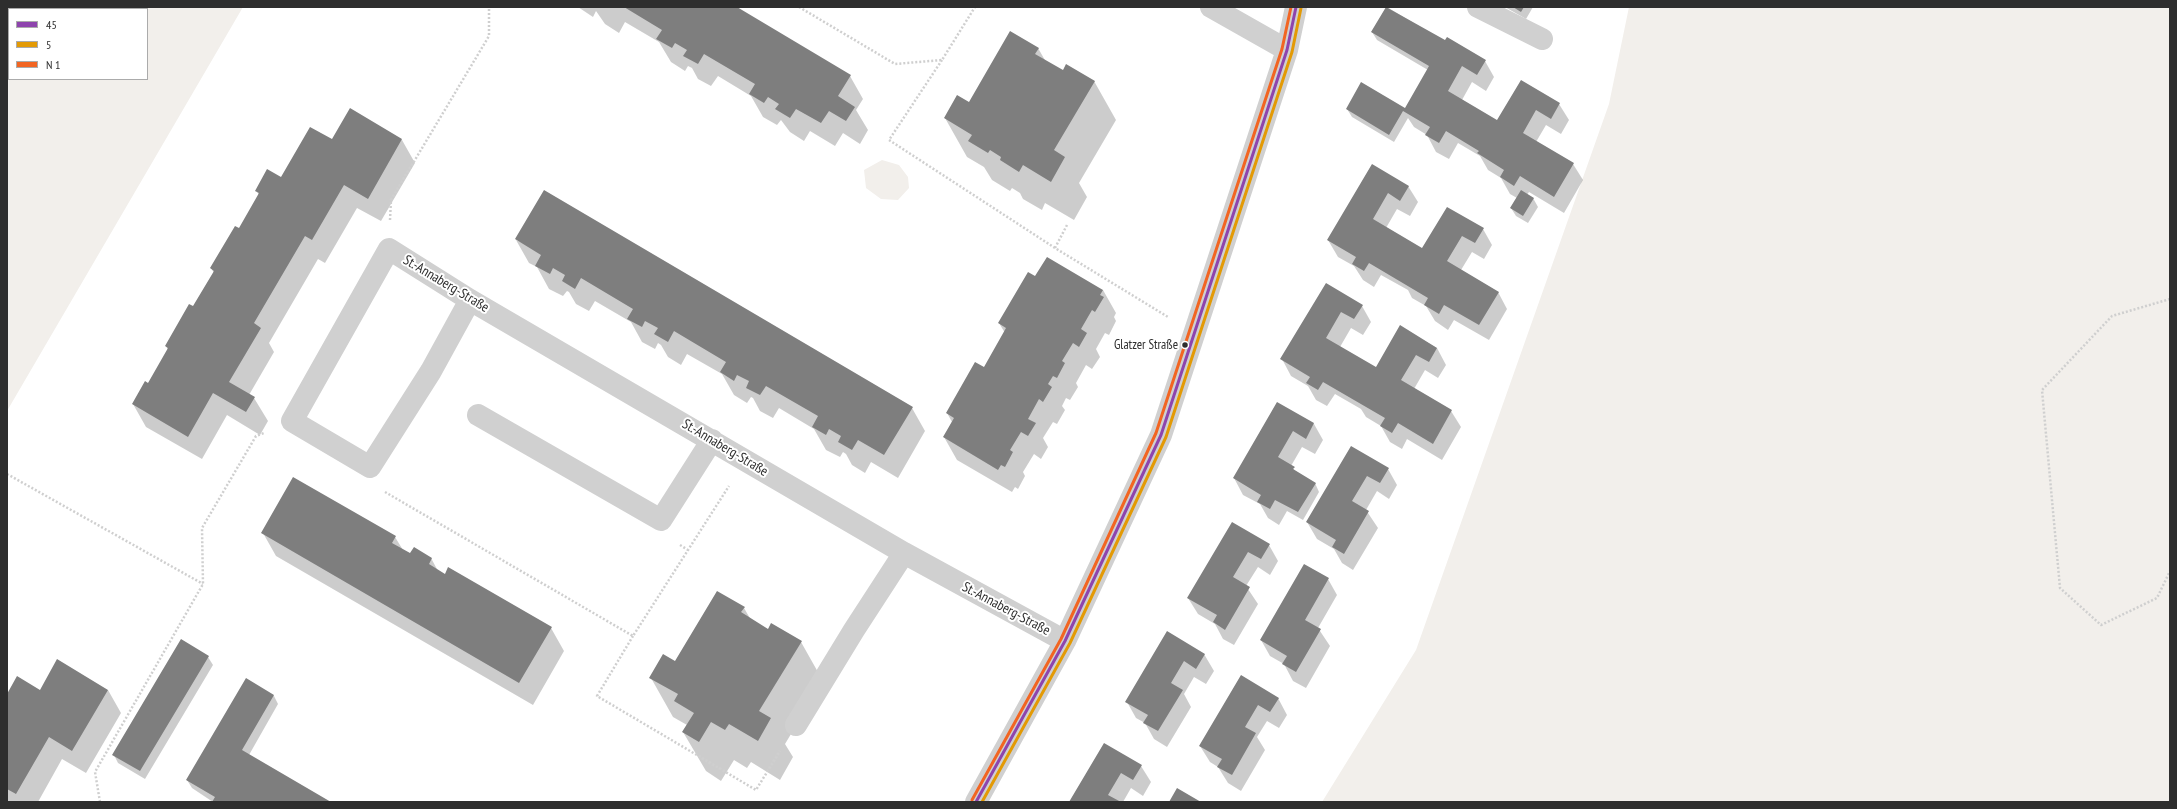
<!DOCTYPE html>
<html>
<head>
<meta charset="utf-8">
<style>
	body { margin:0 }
	#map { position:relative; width:2177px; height:809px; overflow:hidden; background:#fff; font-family:"PT Sans Narrow",sans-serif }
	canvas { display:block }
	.frame { position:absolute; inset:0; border:8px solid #2e2e2e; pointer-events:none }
	.legend { position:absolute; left:8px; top:8px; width:140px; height:72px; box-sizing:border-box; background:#fff; border:1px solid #ababab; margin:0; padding:5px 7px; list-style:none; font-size:12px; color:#2e2e2e }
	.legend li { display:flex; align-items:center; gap:8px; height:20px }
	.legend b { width:20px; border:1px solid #ababab }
</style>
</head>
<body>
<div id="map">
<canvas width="2177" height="809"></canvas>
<div class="frame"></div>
<ul class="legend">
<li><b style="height:5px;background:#8e44ad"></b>45</li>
<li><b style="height:5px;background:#e39a05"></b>5</li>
<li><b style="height:5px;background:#f26522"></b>N 1</li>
</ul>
</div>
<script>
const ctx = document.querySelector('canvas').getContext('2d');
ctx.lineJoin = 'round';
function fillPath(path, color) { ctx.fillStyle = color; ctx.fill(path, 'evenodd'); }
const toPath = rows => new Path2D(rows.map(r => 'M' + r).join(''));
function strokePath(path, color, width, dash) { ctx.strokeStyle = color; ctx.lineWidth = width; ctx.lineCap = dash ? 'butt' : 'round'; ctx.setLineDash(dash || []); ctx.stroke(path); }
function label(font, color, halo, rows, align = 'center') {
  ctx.font = font + ' "PT Sans Narrow",sans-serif'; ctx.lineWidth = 4; ctx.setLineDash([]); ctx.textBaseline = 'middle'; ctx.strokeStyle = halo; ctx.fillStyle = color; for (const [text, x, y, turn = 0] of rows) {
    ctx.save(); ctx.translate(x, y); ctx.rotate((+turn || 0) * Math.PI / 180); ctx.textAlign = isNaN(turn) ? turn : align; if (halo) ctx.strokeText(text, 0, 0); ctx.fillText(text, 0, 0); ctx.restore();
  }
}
const green = toPath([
	[7,7,243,7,7,411],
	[9,9,147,9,147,79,9,79],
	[1629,7,2170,7,2170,802,1322,802,1416,650,1609,104],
	[882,160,899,165,908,177,909,188,898,200,881,199,866,188,864,170]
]);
const shadow = toPath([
	[578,7,735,7,850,76,863,99,856,110,868,130,860,144,843,133,835,146,810,131,804,141,790,132,781,120,777,125,763,117,751,96,718,76,711,86,698,79,692,68,688,66,685,71,671,62,659,42,625,22,619,33,605,24,596,11,593,17],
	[1387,7,1445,42,1485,61,1494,77,1486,91,1472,82,1462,100,1497,122,1521,82,1559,104,1569,120,1561,134,1546,125,1536,142,1573,164,1583,180,1564,213,1529,192,1527,195,1533,198,1538,207,1528,223,1516,216,1511,208,1517,198,1510,194,1501,178,1488,170,1480,156,1458,143,1449,159,1436,152,1427,135,1414,127,1408,118,1394,142,1352,117,1347,109,1405,110,1428,70,1377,40,1372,32],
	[1505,7,1533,7,1526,19],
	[1038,48,1046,62,1063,71,1094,81,1116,120,1079,183,1087,197,1074,220,1045,203,1042,210,1023,199,1020,193,1012,188,1010,191,992,180,984,167,967,157,945,118,970,103],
	[350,110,402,140,415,163,381,221,357,208,325,263,318,259,269,343,274,352,249,395,254,398,268,421,260,435,227,415,202,459,146,427,133,404,148,384,168,350,166,346,194,307,214,273,211,268,239,230,259,195,256,190,281,178,333,141],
	[1372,165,1408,186,1418,202,1410,216,1397,209,1386,228,1422,249,1483,229,1492,245,1484,259,1472,252,1461,270,1498,292,1507,309,1489,340,1454,320,1448,330,1435,321,1426,306,1412,298,1408,290,1381,275,1374,287,1363,280,1354,266,1338,257,1328,240],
	[516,240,912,408,925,431,898,478,871,462,865,473,852,465,846,454,843,452,840,457,826,450,814,429,779,408,773,418,760,411,753,398,751,397,747,403,734,395,722,374,687,354,681,365,668,357,661,345,658,343,655,349,642,342,631,322,595,301,589,311,576,304,569,292,567,291,563,296,549,289,537,267,529,263],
	[1035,277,1103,290,1116,313,1114,317,1116,321,1109,335,1105,333,1096,349,1100,357,1092,369,1086,365,1076,383,1078,387,1070,400,1066,398,1062,406,1065,410,1057,424,1053,422,1043,438,1048,447,1041,459,1034,454,1023,472,1025,476,1018,489,1015,487,1012,492,957,460,944,437,952,422,947,413,984,368,1005,333,999,323],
	[1326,284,1362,306,1371,322,1363,335,1351,328,1340,347,1376,368,1400,327,1437,348,1446,365,1438,378,1425,370,1414,389,1451,411,1461,427,1442,460,1407,439,1402,449,1390,442,1381,426,1366,417,1361,409,1335,394,1327,406,1316,400,1308,386,1291,376,1282,359],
	[1277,403,1314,424,1323,440,1315,454,1302,447,1291,466,1297,473,1315,483,1319,492,1303,520,1287,511,1279,525,1268,518,1260,504,1243,495,1234,478],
	[1352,448,1388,469,1397,485,1389,499,1377,491,1366,510,1378,528,1353,570,1342,563,1334,549,1317,539,1307,522],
	[1233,524,1269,545,1278,561,1270,575,1258,567,1246,586,1258,604,1234,645,1223,639,1215,624,1198,614,1188,598],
	[263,533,395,537,403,550,411,555,431,558,438,571,551,628,564,651,533,705,276,556],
	[1328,579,1337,595,1318,628,1330,646,1306,688,1293,681,1284,664,1270,656,1261,640],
	[744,608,751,620,768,630,801,642,823,681,785,744,793,757,780,780,751,762,747,768,734,760,721,781,706,771,683,732,687,725,673,717,651,678,675,662],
	[1167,633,1204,654,1214,671,1206,684,1194,677,1184,694,1191,707,1167,747,1154,739,1145,723,1136,718,1127,702],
	[208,657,213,665,145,779,118,763,114,755],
	[1241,676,1278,698,1287,715,1279,728,1267,721,1257,737,1265,750,1241,791,1228,783,1218,767,1210,762,1200,746],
	[246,680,274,696,278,704,249,755,329,802,213,802,192,788,187,780],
	[108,690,121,713,86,773,62,759,38,802,7,802,7,696,40,691],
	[1104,744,1141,766,1151,782,1143,796,1131,788,1123,802,1070,802]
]);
const building = toPath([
	[624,7,737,7,851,75,838,96,855,107,846,121,829,111,821,123,796,109,790,118,775,109,779,104,768,97,764,103,749,94,755,84,704,54,698,64,683,56,687,50,675,43,672,48,656,39,662,30],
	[1386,7,1445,40,1447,37,1486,60,1477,75,1462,66,1448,91,1497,120,1521,80,1560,103,1551,119,1536,110,1523,133,1574,163,1554,197,1520,176,1514,186,1500,177,1504,170,1477,153,1479,151,1446,131,1439,143,1425,135,1430,127,1403,111,1389,135,1346,109,1361,82,1405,108,1429,66,1371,32],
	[1513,7,1524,7,1521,12],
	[1010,31,1039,48,1035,54,1063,70,1066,64,1095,81,1054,150,1065,157,1051,182,1023,165,1019,172,1000,160,1001,157,990,150,988,153,968,141,972,135,944,118,957,95,969,102],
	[350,108,402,139,368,199,344,185,312,240,305,236,254,323,261,328,229,382,255,397,246,412,213,393,188,437,132,404,145,381,148,383,168,348,165,346,189,304,193,306,214,271,210,268,235,226,239,228,259,193,255,191,267,169,281,177,310,127,332,139],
	[1372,164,1409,186,1400,201,1388,193,1373,219,1422,248,1447,207,1484,228,1475,243,1462,236,1447,261,1499,292,1479,325,1444,305,1439,314,1424,305,1428,298,1369,263,1364,271,1352,264,1356,257,1327,240],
	[544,190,913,407,884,455,858,440,852,450,838,442,841,436,829,429,826,435,812,427,818,416,766,386,760,395,746,388,749,381,737,375,734,381,720,372,726,362,674,331,668,342,654,334,658,328,645,321,642,327,627,319,633,309,581,278,575,289,562,281,565,275,553,268,550,274,535,266,541,255,515,239],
	[1521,190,1534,198,1523,216,1510,208],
	[1047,257,1103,290,1100,295,1104,297,1095,312,1092,310,1081,329,1087,333,1079,347,1073,343,1062,361,1065,363,1057,378,1053,376,1048,384,1052,387,1043,402,1039,399,1028,419,1036,423,1028,436,1021,432,1010,450,1013,452,1005,467,1001,465,998,470,943,437,954,418,946,413,975,362,984,367,1006,328,998,323,1028,272,1035,276],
	[1326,283,1363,305,1354,319,1341,312,1326,338,1376,367,1400,325,1437,348,1429,362,1416,355,1401,380,1452,410,1433,444,1398,423,1392,433,1380,426,1385,418,1323,382,1318,390,1306,383,1310,377,1280,359],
	[1277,402,1314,423,1306,439,1293,431,1278,457,1295,467,1293,469,1316,483,1298,512,1275,500,1270,509,1257,502,1261,495,1233,478],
	[1351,446,1389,468,1380,483,1367,476,1352,501,1369,511,1344,554,1332,547,1336,540,1306,522],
	[293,477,396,536,392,543,410,553,414,547,432,558,429,564,445,574,448,567,552,627,519,683,261,533],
	[1232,522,1270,544,1261,559,1248,552,1233,577,1250,587,1225,630,1213,622,1217,615,1187,598],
	[1304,564,1329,578,1305,620,1321,629,1296,672,1282,664,1287,656,1260,640],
	[717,591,745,607,741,612,768,629,771,623,802,641,759,711,771,718,758,741,729,724,725,730,711,722,699,742,682,732,694,713,674,701,678,694,649,678,663,654,675,661],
	[1167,631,1205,654,1196,669,1184,661,1171,683,1183,690,1158,731,1143,723,1148,715,1125,702],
	[181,639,209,656,140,771,112,755],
	[57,659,108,690,72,751,49,737,16,794,7,789,7,694,17,676,40,690],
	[1241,675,1279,698,1270,712,1258,705,1245,727,1256,733,1232,775,1217,767,1222,759,1199,746],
	[246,678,274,695,242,750,331,802,212,802,215,797,186,780],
	[1104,743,1142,765,1133,780,1121,773,1108,795,1121,802,1069,802],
	[1177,788,1201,802,1169,802]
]);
const path = toPath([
	[799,7,895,64,942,60,975,7],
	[942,60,889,140,1055,248,1168,317],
	[390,220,391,200,489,36,489,7],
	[1055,248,1067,225],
	[2170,299,2112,316,2042,390,2060,588,2101,625,2157,598,2170,571],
	[7,474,203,584],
	[385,492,633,636,729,486],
	[680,545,688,550],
	[633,636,597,696,756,790,780,751],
	[100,802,95,772,203,584,202,528,256,436,264,433]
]);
const minor = toPath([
	[1211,7,1287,50],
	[1478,7,1542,39],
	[470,300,431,371,370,467,292,421,389,249,470,300,904,553,1065,641],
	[478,415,661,520,712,440],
	[796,725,854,630,904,553],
	[976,802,1065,641,1161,435,1287,50,1296,7]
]);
const bus1 = toPath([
	[976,802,1065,641,1161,435,1287,50,1296,7]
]);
const bus2 = toPath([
	[982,802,1070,643,1166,437,1292,52,1301,8]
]);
const bus3 = toPath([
	[972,800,1061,639,1156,433,1282,49,1291,7]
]);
const markers = [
	[1185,345,3.5,"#2e2e2e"]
];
const busNames = [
	["Glatzer Straße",1178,345]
];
const streetNames = [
	["St.-Annaberg-Straße",446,284,31],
	["St.-Annaberg-Straße",725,448,31],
	["St.-Annaberg-Straße",1006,609,28]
];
fillPath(green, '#f2efeb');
fillPath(shadow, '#0003');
fillPath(building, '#7e7e7e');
strokePath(path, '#cfcfcf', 2.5, [2, 2]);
strokePath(minor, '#d0d0d0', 22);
strokePath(bus1, '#8e44ad', 3);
strokePath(bus2, '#e39a05', 3);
strokePath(bus3, '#f26522', 3);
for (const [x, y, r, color] of markers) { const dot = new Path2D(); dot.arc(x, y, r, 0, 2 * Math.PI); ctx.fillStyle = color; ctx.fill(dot); strokePath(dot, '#fff', 1.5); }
label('13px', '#2e2e2e', '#fff', busNames, 'right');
label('14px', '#2e2e2e', '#fff', streetNames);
</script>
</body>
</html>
